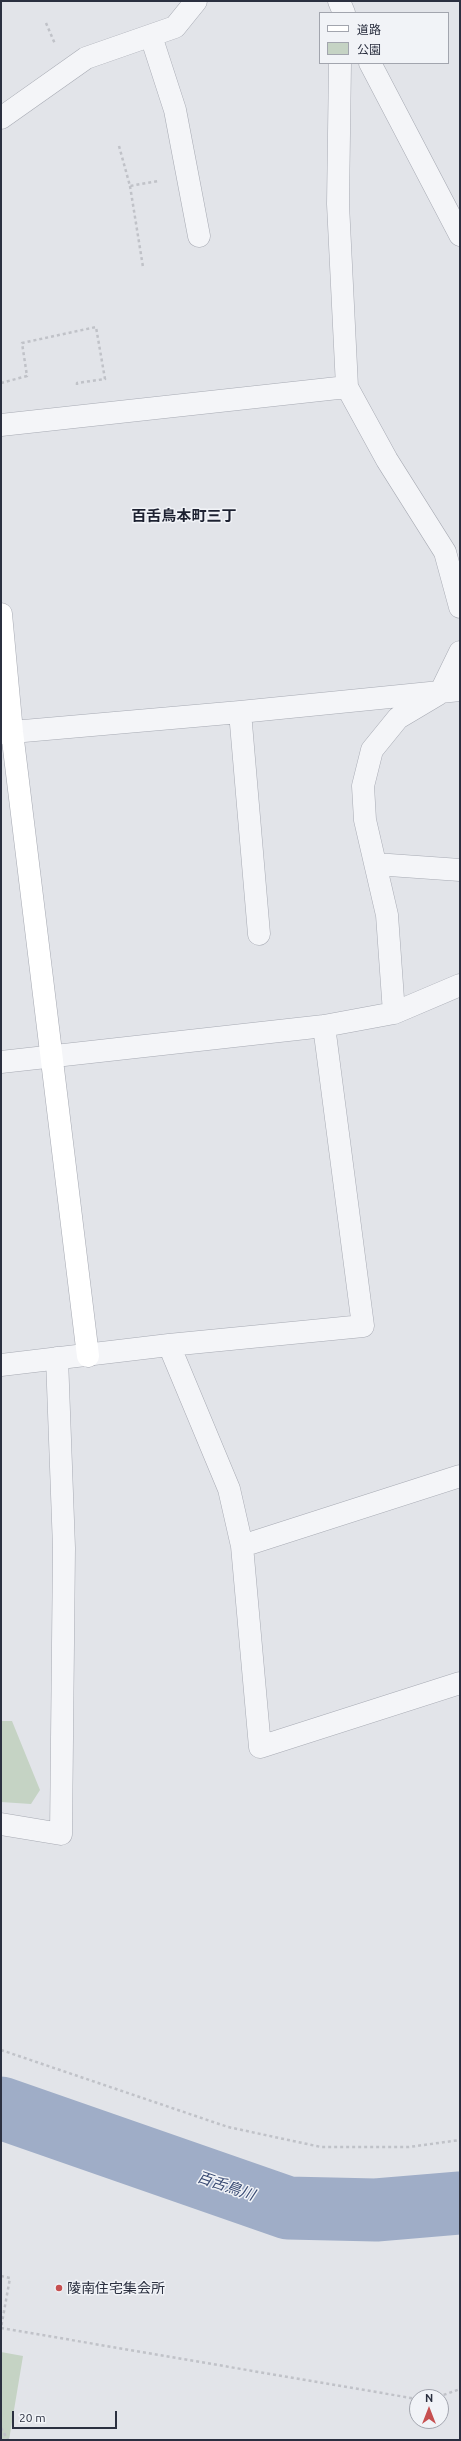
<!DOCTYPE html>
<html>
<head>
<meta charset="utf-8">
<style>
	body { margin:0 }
	#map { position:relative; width:461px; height:2441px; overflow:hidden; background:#e2e4e9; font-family:Ubuntu,"Noto Sans JP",sans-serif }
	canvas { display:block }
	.frame { position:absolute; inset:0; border:2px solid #2b3040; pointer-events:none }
	.legend { position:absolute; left:319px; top:12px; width:130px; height:52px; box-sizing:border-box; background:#f1f3f7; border:1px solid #a2a5ae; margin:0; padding:5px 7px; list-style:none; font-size:12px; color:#2b3040 }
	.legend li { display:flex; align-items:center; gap:8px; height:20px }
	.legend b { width:20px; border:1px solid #a2a5ae }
	.north { position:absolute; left:409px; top:2389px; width:40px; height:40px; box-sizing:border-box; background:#f1f3f7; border:1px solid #a2a5ae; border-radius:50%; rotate:0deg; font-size:11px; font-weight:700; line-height:16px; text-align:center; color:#2b3040 }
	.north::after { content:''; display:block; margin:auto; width:14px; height:18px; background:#c64f50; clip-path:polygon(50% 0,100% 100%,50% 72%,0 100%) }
	.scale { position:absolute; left:12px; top:2411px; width:105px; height:18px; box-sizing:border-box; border:2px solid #2b3040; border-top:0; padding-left:5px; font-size:12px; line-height:14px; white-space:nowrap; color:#2b3040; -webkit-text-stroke:3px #f1f3f7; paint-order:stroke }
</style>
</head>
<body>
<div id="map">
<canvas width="461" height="2441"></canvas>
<div class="frame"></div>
<ul class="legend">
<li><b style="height:5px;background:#fff"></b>道路</li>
<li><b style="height:11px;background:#c5d3c4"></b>公園</li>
</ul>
<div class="north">N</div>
<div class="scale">20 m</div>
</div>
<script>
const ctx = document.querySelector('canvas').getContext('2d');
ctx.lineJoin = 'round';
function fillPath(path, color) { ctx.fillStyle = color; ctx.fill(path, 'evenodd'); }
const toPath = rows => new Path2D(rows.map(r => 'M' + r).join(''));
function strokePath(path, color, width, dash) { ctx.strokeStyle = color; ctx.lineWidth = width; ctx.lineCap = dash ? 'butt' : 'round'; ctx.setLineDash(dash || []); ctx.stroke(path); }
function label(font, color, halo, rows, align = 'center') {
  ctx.font = font + ' Ubuntu,"Noto Sans JP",sans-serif'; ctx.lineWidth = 3; ctx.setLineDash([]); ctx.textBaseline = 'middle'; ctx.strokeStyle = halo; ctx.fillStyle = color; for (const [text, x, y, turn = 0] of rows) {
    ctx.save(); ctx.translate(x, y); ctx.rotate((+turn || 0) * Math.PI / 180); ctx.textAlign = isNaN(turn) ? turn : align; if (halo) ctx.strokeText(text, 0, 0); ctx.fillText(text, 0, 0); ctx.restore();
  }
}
const green = toPath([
	[1,1721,12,1721,40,1790,31,1804,1,1802],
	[1,2352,23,2356,9,2440,1,2440]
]);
const river = toPath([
	[1,2108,288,2208,376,2210,460,2203]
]);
const path = toPath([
	[46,23,55,44],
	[119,146,130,186,158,181],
	[130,186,143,267],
	[1,383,27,376,22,343,96,327,105,379,77,383,77,386],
	[1,2050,228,2127,321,2147,409,2147,460,2140],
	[1,2276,10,2278,1,2328,417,2399],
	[438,2397,460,2389],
	[1,2428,8,2440]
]);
const street = toPath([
	[339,1,344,13],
	[151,36,175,110,199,236],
	[340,63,338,204,347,387,387,460,445,552,460,607],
	[370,63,460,235],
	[1,118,86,58,175,27,196,1],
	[1,425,347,387],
	[240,712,259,934],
	[1,733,240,712,460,690],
	[375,864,460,870],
	[394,1013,387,915,365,820,363,786,372,750,398,718,440,693,460,652],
	[1,1062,324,1026,394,1013,460,985],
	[169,1345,229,1489,242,1546,260,1747,460,1683],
	[1,1365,169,1345,363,1326,324,1026],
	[242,1546,460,1476],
	[1,1824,61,1834,64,1548,57,1358]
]);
const secondary = toPath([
	[1,614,12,732,88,1356]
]);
const markers = [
	[59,2288,4,"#c64f50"]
];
const poiNames = [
	["陵南住宅集会所",67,2288]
];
const neighbourhoodNames = [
	["百舌鳥本町三丁",184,516]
];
const waterNames = [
	["百舌鳥川",226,2186,19]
];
fillPath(green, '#c5d3c4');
strokePath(river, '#9fadc7', 63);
strokePath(street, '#a7aab3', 23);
strokePath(secondary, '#a7aab3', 23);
strokePath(path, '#c0c2c8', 2.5, [3, 3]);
strokePath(street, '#f4f5f8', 22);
strokePath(secondary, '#fff', 22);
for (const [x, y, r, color] of markers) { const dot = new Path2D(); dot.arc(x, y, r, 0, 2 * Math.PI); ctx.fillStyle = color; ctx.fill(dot); strokePath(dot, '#f1f3f7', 1.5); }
label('14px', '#2b3040', '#f1f3f7', poiNames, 'left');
label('bold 15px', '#1d2131', '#f1f3f7', neighbourhoodNames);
label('italic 15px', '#374972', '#f1f3f7', waterNames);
</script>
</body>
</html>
